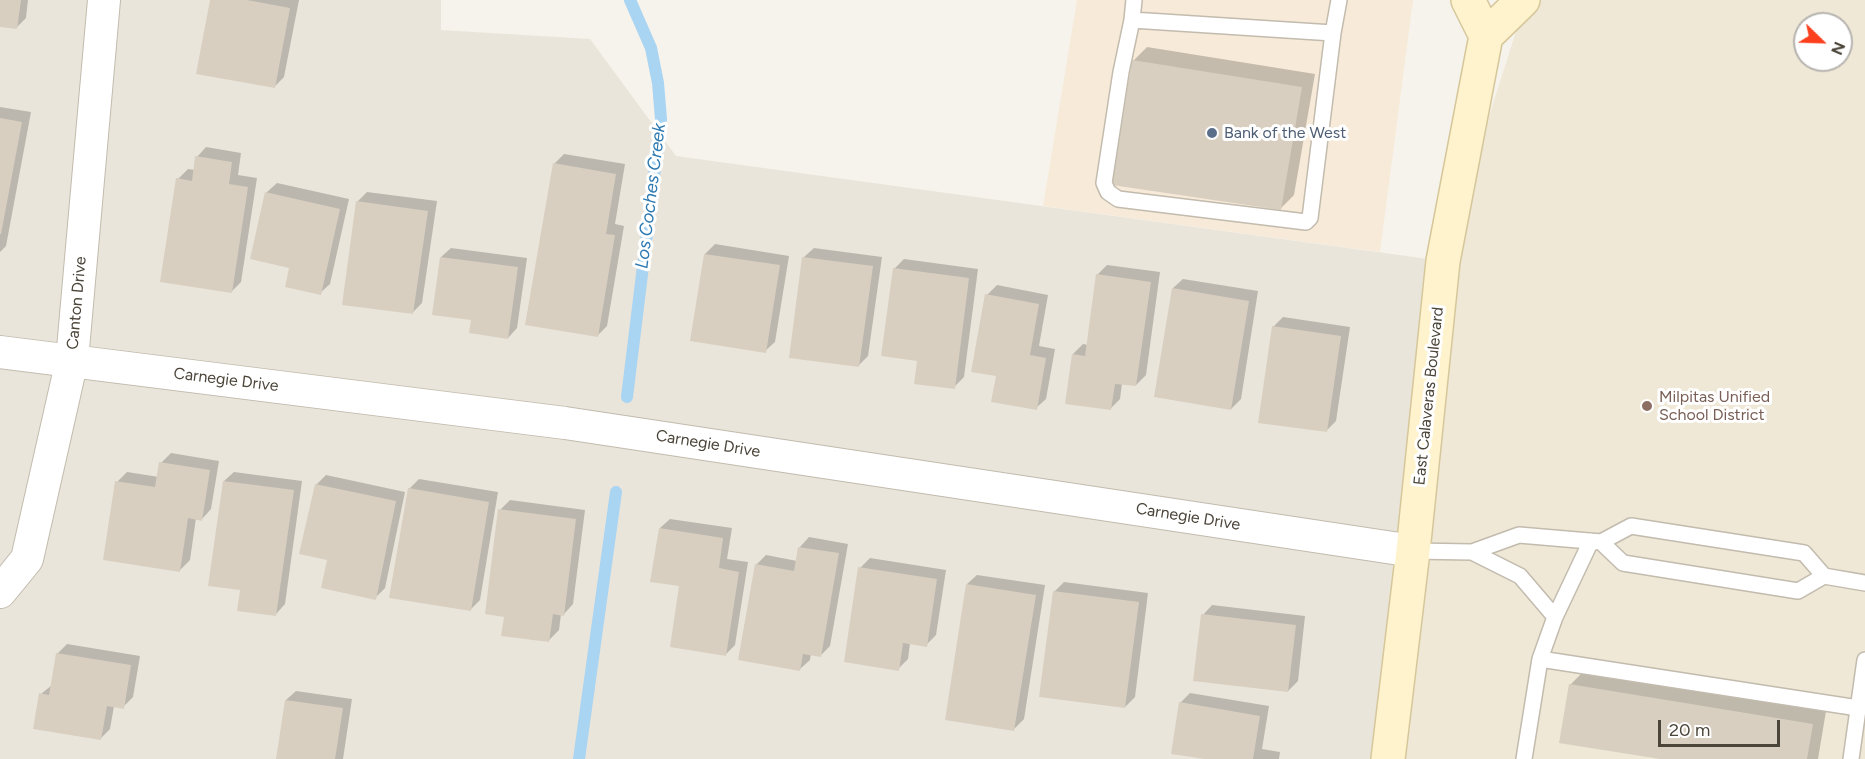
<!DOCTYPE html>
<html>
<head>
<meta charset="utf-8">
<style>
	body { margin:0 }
	#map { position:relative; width:1865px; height:759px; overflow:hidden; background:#f6f3ec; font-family:Figtree,sans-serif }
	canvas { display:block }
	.north { position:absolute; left:1793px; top:12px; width:60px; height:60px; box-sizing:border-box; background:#fff; border:2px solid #b7b4b0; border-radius:50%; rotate:113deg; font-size:16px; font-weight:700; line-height:24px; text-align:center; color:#4b4439 }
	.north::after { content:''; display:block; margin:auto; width:21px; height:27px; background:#fc3f1d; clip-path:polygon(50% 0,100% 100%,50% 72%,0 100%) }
	.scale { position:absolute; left:1658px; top:720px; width:122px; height:27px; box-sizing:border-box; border:3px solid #4b4439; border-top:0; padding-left:8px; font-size:18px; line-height:21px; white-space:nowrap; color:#4b4439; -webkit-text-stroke:4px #fff; paint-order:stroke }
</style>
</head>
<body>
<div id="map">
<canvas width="1865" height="759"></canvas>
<div class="north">N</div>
<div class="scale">20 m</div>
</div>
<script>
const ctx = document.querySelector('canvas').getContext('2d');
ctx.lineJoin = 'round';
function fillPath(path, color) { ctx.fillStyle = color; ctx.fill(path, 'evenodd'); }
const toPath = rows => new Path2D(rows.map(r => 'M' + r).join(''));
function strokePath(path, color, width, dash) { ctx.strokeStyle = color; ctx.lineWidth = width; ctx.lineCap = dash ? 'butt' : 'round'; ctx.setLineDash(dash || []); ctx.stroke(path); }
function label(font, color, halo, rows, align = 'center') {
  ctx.font = font + ' Figtree,sans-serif'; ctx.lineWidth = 6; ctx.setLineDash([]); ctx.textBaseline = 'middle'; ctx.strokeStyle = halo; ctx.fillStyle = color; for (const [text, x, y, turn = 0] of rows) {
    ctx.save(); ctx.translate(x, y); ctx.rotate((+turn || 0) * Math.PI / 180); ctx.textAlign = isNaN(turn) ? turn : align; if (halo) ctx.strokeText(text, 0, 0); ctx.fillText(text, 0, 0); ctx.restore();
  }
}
const residential = toPath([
	[0,0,441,0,441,30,590,39,676,156,1443,261,1388,759,0,759]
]);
const commercial = toPath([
	[1077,0,1413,0,1380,252,1043,206]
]);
const education = toPath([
	[1526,0,1865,0,1865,759,1388,759,1443,261],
	[1805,24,1841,24,1841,60,1805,60]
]);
const shadow = toPath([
	[0,0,28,0,26,18,16,28,0,25],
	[212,0,299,0,284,77,274,87],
	[1147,47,1315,74,1294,195,1280,209,1133,61],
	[0,107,31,112,6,246,0,252],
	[206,147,241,153,238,175,257,178,241,282,231,292,178,179,188,169,195,170,197,157],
	[564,154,625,164,615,224,624,226,607,326,597,336,554,164],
	[277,183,349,199,330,284,320,293,291,267,252,258,267,192],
	[367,192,437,201,422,303,413,312,357,202],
	[715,244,789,256,775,342,765,351,705,254],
	[451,248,527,258,517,328,508,338,473,318,441,257],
	[814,248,882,257,868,356,858,366,804,257],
	[904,259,978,269,964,377,954,387,918,360,894,269],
	[1107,265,1160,272,1146,375,1136,385,1122,383,1120,399,1110,409,1073,354,1083,344,1088,345,1097,275],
	[1183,279,1258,291,1241,399,1231,409,1173,288],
	[997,285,1048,295,1039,346,1055,349,1046,399,1036,408,998,375,987,295],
	[1283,317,1350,327,1336,421,1326,431,1273,327],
	[171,453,219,461,211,509,202,519,196,518,190,560,180,570,117,482,127,472,159,477,161,463],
	[234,472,302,481,285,604,276,614,242,589,224,481],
	[326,475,405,492,385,588,375,598,329,559,316,485],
	[419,479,498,492,480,600,470,610,409,489],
	[510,500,585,510,573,604,564,614,561,614,559,630,549,640,500,510],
	[670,519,732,528,727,559,748,562,735,645,725,655,680,585,660,528],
	[809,537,848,544,830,646,821,655,811,653,810,660,800,669,756,565,766,555,797,561,800,547],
	[870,558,946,570,936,635,926,645,910,643,908,659,898,669,860,568],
	[977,575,1045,585,1024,719,1014,729,967,584],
	[1064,582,1148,593,1135,697,1125,707,1054,592],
	[1212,605,1305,616,1298,681,1288,691,1203,615],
	[67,644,140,656,133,697,123,707,114,706,110,729,100,739,41,694,52,685,57,654],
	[1584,671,1826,711,1818,759,1669,759,1570,685],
	[296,691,352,699,343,759,278,759,286,700],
	[1190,693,1269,706,1262,749,1280,752,1279,759,1215,759,1180,703]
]);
const stream = toPath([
	[627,397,661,119,658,83,651,48,630,0],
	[579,759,616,492]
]);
const building = toPath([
	[0,0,21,0,17,29,0,27],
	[210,0,247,0,290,8,275,88,196,74],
	[1132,60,1302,87,1281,210,1112,185],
	[0,118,22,122,1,234,0,234],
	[195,156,232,162,229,184,248,187,232,293,160,282,176,178,192,181],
	[553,163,616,174,606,234,615,235,598,337,525,325],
	[265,192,340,209,321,295,285,287,289,268,250,259],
	[356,201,428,211,413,314,342,305],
	[704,254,780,265,766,353,690,341],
	[440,257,518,267,508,339,469,333,471,320,432,315],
	[802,257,873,266,859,367,789,358],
	[893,268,969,278,955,389,914,384,917,361,881,356],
	[1096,274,1151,282,1136,386,1115,384,1111,410,1065,404,1072,354,1085,356],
	[1172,288,1249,301,1231,410,1154,397],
	[985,294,1039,304,1030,355,1046,358,1037,410,991,402,996,376,971,372],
	[1272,326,1341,336,1327,432,1258,423],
	[159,462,210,470,202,521,188,518,180,572,103,560,115,481,155,487],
	[223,481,294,490,276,616,237,611,240,590,208,586],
	[315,484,396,501,376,600,321,588,327,560,299,554],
	[408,488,489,502,471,611,389,598],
	[498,509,576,519,564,616,553,614,549,642,501,636,504,617,485,614],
	[659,528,723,538,719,568,739,572,726,656,670,647,679,586,650,582],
	[798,547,839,553,821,657,803,654,800,671,738,660,755,564,794,571],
	[858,567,937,579,927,647,903,643,899,671,844,662],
	[966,584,1036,595,1014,731,945,720],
	[1053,591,1139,602,1125,708,1039,697],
	[1201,614,1296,625,1288,692,1193,681],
	[56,653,131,665,124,709,107,706,101,740,33,729,39,693,49,695],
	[1569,684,1813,724,1807,759,1660,759,1559,743],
	[285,700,343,708,335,759,276,759],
	[1179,702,1260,716,1253,759,1205,759,1171,754]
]);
const service = toPath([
	[1134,0,1132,20,1333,33,1339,0],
	[1132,20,1121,72,1104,183,1108,192,1118,199,1306,222,1310,218,1333,33],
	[1601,542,1623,563,1798,591,1824,576],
	[1413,551,1472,552,1519,535,1601,542,1631,526,1804,553,1824,576,1865,583],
	[1472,552,1520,576,1555,617],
	[1540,659,1555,617,1591,541],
	[1524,759,1540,659,1858,708],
	[1851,759,1865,660]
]);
const minor = toPath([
	[0,352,565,423,1413,551],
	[0,592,27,559,72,360,104,0]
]);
const secondary = toPath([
	[1468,0,1486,36],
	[1388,759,1413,551,1443,261,1486,36,1523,0]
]);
const markers = [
	[1212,133,6,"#5c6f8a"],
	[1647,406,6,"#8d6e63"]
];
const serviceNames = [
	["Bank of the West",1224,133]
];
const streetNames = [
	["Canton Drive",77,303,-85],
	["Carnegie Drive",226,380,7],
	["East Calaveras Boulevard",1429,396,-84],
	["Carnegie Drive",708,444,9],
	["Carnegie Drive",1188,517,9]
];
const educationNames = [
	["Milpitas Unified",1659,397],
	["School District",1659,415]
];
const waterNames = [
	["Los Coches Creek",651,196,-83]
];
fillPath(residential, '#eae5da');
fillPath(commercial, '#f7ead8');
fillPath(education, '#efe8d6');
fillPath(shadow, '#0003');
strokePath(stream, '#a9d4f2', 12);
fillPath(building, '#d8cfc1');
strokePath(service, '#c2bbae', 18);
strokePath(minor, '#c2bbae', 34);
strokePath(secondary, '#d6c79b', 36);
strokePath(service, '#fff', 15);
strokePath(minor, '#fff', 32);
strokePath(secondary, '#fff3cd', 33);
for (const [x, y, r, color] of markers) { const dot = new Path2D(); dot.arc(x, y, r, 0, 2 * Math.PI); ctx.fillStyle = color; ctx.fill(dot); strokePath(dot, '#fff', 2); }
label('16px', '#4e5e75', '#fff', serviceNames, 'left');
label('16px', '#4b4439', '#fff', streetNames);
label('16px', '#785e54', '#fff', educationNames, 'left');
label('italic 18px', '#2e7ab2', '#fff', waterNames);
</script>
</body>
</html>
